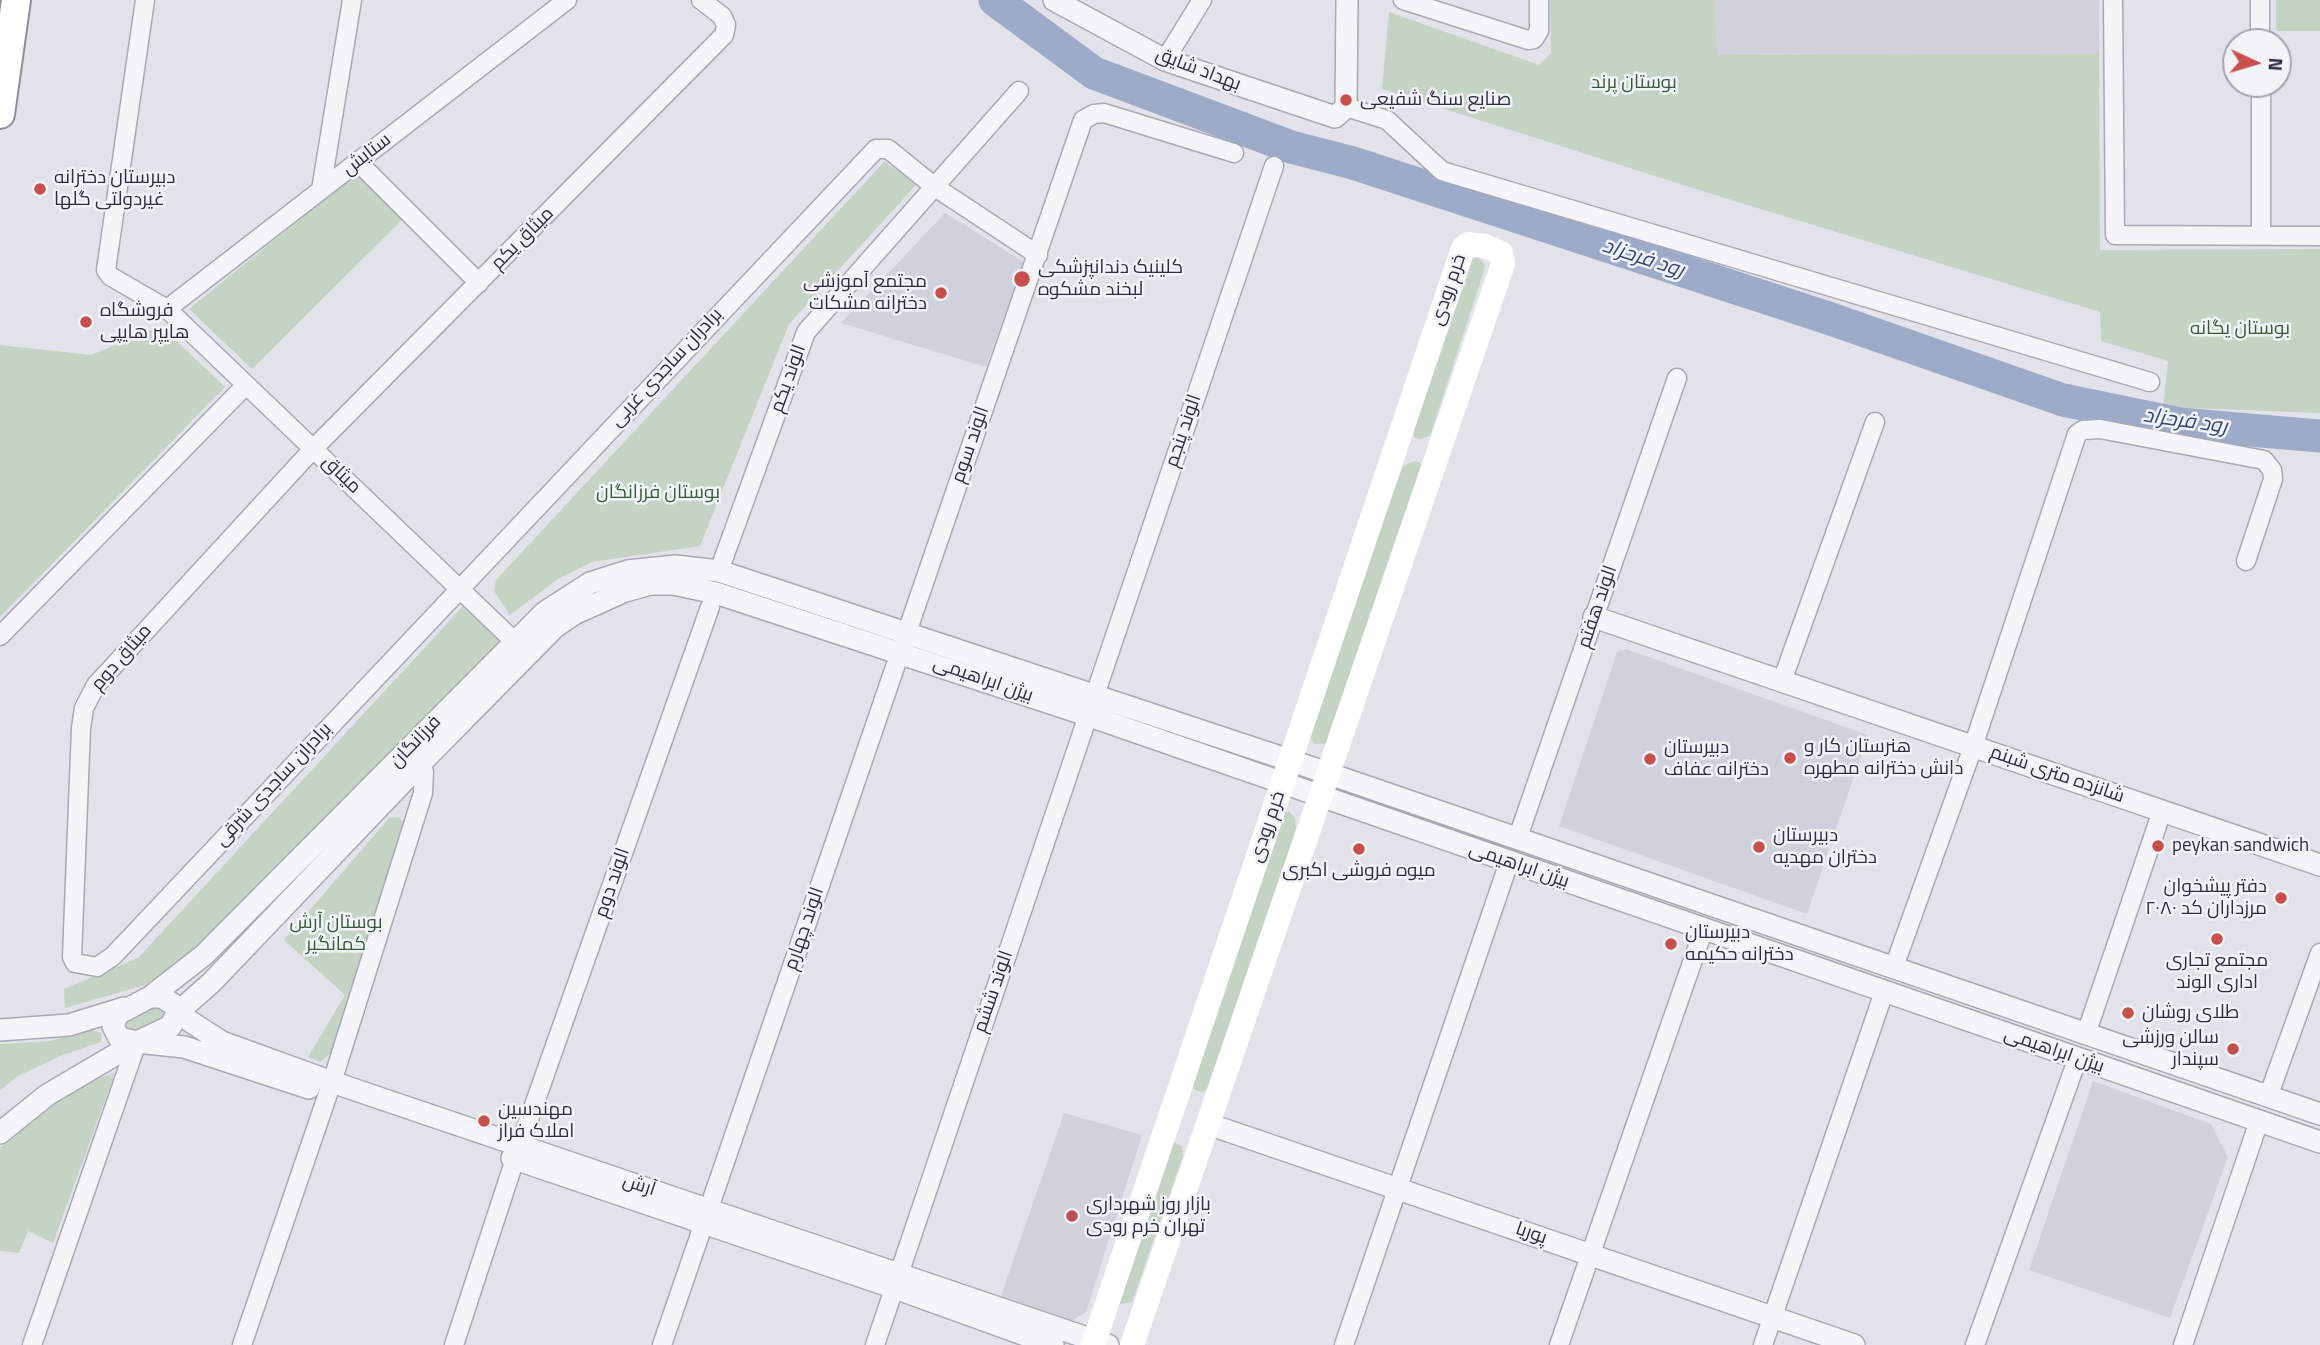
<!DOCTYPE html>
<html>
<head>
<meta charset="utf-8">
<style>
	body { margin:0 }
	#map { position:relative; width:2320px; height:1345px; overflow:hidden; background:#e2e3ea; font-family:"Titillium Web",sans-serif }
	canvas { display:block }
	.north { position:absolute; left:2222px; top:28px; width:70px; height:70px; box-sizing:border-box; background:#f1f3f7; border:2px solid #a2a5ae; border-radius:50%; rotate:94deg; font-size:19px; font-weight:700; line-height:28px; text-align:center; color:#2b2f41 }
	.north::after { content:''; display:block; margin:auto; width:24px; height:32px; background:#c94f4d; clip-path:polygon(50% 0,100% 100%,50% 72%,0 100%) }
</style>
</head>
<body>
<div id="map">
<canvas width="2320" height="1345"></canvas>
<div class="north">N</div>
</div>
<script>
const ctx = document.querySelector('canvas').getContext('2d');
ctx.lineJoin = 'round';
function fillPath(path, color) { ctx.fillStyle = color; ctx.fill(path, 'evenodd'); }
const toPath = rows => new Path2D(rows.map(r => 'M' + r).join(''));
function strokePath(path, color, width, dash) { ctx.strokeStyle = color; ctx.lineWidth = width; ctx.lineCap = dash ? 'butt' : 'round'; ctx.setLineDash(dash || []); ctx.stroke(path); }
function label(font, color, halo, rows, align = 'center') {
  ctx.font = font + ' "Titillium Web",Cairo,sans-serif'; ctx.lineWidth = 5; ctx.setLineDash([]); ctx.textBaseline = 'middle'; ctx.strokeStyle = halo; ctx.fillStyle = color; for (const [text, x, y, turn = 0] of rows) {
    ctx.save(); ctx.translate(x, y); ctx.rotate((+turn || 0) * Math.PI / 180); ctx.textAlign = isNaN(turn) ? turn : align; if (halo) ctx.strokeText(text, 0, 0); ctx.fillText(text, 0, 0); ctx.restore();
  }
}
const built = toPath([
	[1714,0,2099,0,2099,53,1716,55],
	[945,213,1024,262,986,367,841,323],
	[1626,649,1868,735,1807,914,1559,826,1617,652],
	[2093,1081,2211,1124,2228,1157,2170,1318,2029,1270],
	[1064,1113,1142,1135,1086,1312,1072,1321,1001,1296]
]);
const green = toPath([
	[1550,0,1714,0,1717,55,2099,53,2100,250,2320,249,2320,413,2163,407,2168,361,2101,341,2100,312,1718,196,1382,89,1389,12,1539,65,1551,53],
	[2276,0,2320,0,2320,31,2276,31],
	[884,162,917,184,789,324,700,546,592,562,558,579,510,615,494,591,496,580],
	[356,174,402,220,252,369,189,309],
	[1478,256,1485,265,1484,271,1430,436,1420,439,1414,437,1413,431,1473,259],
	[161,326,225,387,0,617,0,345,91,355],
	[1415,461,1422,464,1332,743,1315,744,1310,737,1308,726,1403,466],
	[465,604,502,642,250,912,155,982,65,1008,64,989,138,958],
	[1284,812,1290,812,1295,818,1296,829,1207,1089,1202,1092,1195,1090,1190,1085],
	[399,817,407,827,353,997,331,1053,320,1062,308,1057,345,995,284,940,389,818],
	[153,1002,170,1014,145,1034,121,1028,123,1015],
	[91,1030,101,1033,101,1042,60,1056,16,1077,0,1091,0,1044,49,1041],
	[115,1073,53,1243,28,1231,19,1253,0,1251,0,1148,18,1127,42,1108,92,1080],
	[1175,1143,1182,1147,1183,1156,1132,1302,1119,1304,1168,1146]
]);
const river = toPath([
	[995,0,1094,73,1291,147,1353,163,1828,318,2063,400,2180,424,2320,436]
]);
const minor = toPath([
	[145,0,106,270,110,276,167,309,514,641],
	[701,0,722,16,726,25,724,35,313,449,96,685,84,708,81,728,72,957,75,963,97,967,113,956,876,149,888,149,935,187,1038,255],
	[1403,0,1528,40,1534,39,1539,31,1539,0],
	[2113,0,2115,235,2320,236],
	[2260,0,2260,42],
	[1165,60,1202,0],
	[2261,84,2261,235],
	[1346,107,1387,120,1442,171,2150,382],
	[358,162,479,283],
	[321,190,352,0],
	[167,309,567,0],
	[719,571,806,332,1019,91],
	[0,636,246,385],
	[1782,681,1875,422],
	[1518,837,1677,378],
	[1894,967,1973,747,2077,434,2083,430,2100,429,2264,460,2272,470,2273,479,2246,561],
	[2086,1034,2162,811],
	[2268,1097,2320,953],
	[32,1345,137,1042],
	[242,1345,332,1082,423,793,424,772,421,763],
	[454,1345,515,1159,710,607],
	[662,1345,1083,120,1094,114,1104,113,1234,153],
	[875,1345,1274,166],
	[1344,1345,1509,862],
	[1559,1345,1703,931],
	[1763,1345,1884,992],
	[1975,1345,2077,1060],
	[2183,1345,2259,1121]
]);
const tertiary = toPath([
	[1054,0,1165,60,1335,117,1346,107,1347,0],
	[1594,617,2320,865],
	[150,997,204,955,545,612,590,583,628,571,675,566,719,571,1289,760,2320,1114],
	[150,997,162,997,174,1005,177,1013,171,1026,137,1042,119,1038,113,1026,118,1014,150,997],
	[0,1030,69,1025,124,1008],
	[1208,1124,1854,1345],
	[0,1133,47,1095,137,1042,184,1047,309,1088],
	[512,1158,895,1288,1053,1345],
	[1108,1345,332,1082,222,1042,177,1013,212,982,421,763,555,627,574,614,625,591,651,584,673,584,716,593,1087,715,2320,1142]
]);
const secondary = toPath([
	[1093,1345,1463,248,1468,244,1485,246,1501,253,1503,264,1132,1345]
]);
const trunk = toPath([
	[0,114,16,0]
]);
const markers = [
	[1346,100,7,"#c94f4d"],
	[40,189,7,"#c94f4d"],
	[1022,279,9,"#c94f4d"],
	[941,293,7,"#c94f4d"],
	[86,322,7,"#c94f4d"],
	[1790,758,7,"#c94f4d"],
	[1650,759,7,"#c94f4d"],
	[2158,846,7,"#c94f4d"],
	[1759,847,7,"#c94f4d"],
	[1359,849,7,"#c94f4d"],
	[2281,898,7,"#c94f4d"],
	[2217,939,7,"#c94f4d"],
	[1671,944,7,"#c94f4d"],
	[2128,1013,7,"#c94f4d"],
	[2233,1049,7,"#c94f4d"],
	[484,1121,7,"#c94f4d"],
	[1072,1216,7,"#c94f4d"]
];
const streetNames = [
	["بهداد شایق",1198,70,21],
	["ستایش",367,155,-38],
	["میثاق یکم",523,239,-45],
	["خرم رودی",1449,290,-71],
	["برادران ساجدی غربی",667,368,-47],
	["الوند یکم",789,379,-70],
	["الوند پنجم",1184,431,-71],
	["الوند سوم",971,445,-71],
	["میثاق",341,475,44],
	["الوند هفتم",1598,607,-71],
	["میثاق دوم",122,658,-49],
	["بیژن ابراهیمی",983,680,19],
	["فرزانگان",416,742,-46],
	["شانزده متری شبنم",2057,775,19],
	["برادران ساجدی شرقی",274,785,-47],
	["خرم رودی",1268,827,-71],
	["بیژن ابراهیمی",1519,866,19],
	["الوند دوم",613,883,-71],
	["الوند چهارم",805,929,-71],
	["الوند ششم",994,992,-71],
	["بیژن ابراهیمی",2054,1051,19],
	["آرش",639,1186,18],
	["پوریا",1531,1234,19]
];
const parkNames = [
	["بوستان پرند",1634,83],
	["بوستان یگانه",2240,329],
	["بوستان فرزانگان",658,493],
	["بوستان آرش",336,923],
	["کمانگیر",336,945]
];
const poiNames = [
	["صنایع سنگ شفیعی",1360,100],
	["دبیرستان دخترانه",54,178],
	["غیردولتی گلها",54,200],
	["کلینیک دندانپزشکی",1038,268],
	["لبخند مشکوه",1038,290],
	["مجتمع آموزشی",927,282,"right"],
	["دخترانه مشکات",927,304,"right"],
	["فروشگاه",100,311],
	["هایپر هایپی",100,333],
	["هنرستان کار و",1804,747],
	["دانش دخترانه مطهره",1804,769],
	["دبیرستان",1664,748],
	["دخترانه عفاف",1664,770],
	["دبیرستان",1773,836],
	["دختران مهدیه",1773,858],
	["peykan sandwich",2172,846],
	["میوه فروشی اکبری",1359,871,"center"],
	["دفتر پیشخوان",2267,887,"right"],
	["مرزداران کد ۲۰۸۰",2267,909,"right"],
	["دبیرستان",1685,933],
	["دخترانه حکیمه",1685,955],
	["مجتمع تجاری",2217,961,"center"],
	["اداری الوند",2217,983,"center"],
	["طلای روشان",2142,1013],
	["سالن ورزشی",2219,1038,"right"],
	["سپندار",2219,1060,"right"],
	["مهندسین",498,1110],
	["املاک فراز",498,1132],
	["بازار روز شهرداری",1086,1205],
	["تهران خرم رودی",1086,1227]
];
const waterNames = [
	["رود فرحزاد",1643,259,18],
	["رود فرحزاد",2185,422,8]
];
fillPath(built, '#d0d2db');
fillPath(green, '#c4d3c3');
strokePath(river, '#9eabc8', 33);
strokePath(minor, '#a7a9b4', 21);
strokePath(tertiary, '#a7a9b4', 24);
strokePath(trunk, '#8a8ea0', 32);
strokePath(minor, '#f4f5f8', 18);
strokePath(tertiary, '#f4f5f8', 21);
strokePath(secondary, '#fff', 24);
strokePath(trunk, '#fff', 28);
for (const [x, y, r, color] of markers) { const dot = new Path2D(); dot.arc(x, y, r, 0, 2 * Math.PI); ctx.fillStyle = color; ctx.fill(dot); strokePath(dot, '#f1f3f7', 2.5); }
label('19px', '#2b2f41', '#f1f3f7', streetNames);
label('19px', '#395c38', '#f1f3f7', parkNames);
label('19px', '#2b2f41', '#f1f3f7', poiNames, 'left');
label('italic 21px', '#364773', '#f1f3f7', waterNames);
</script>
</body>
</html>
